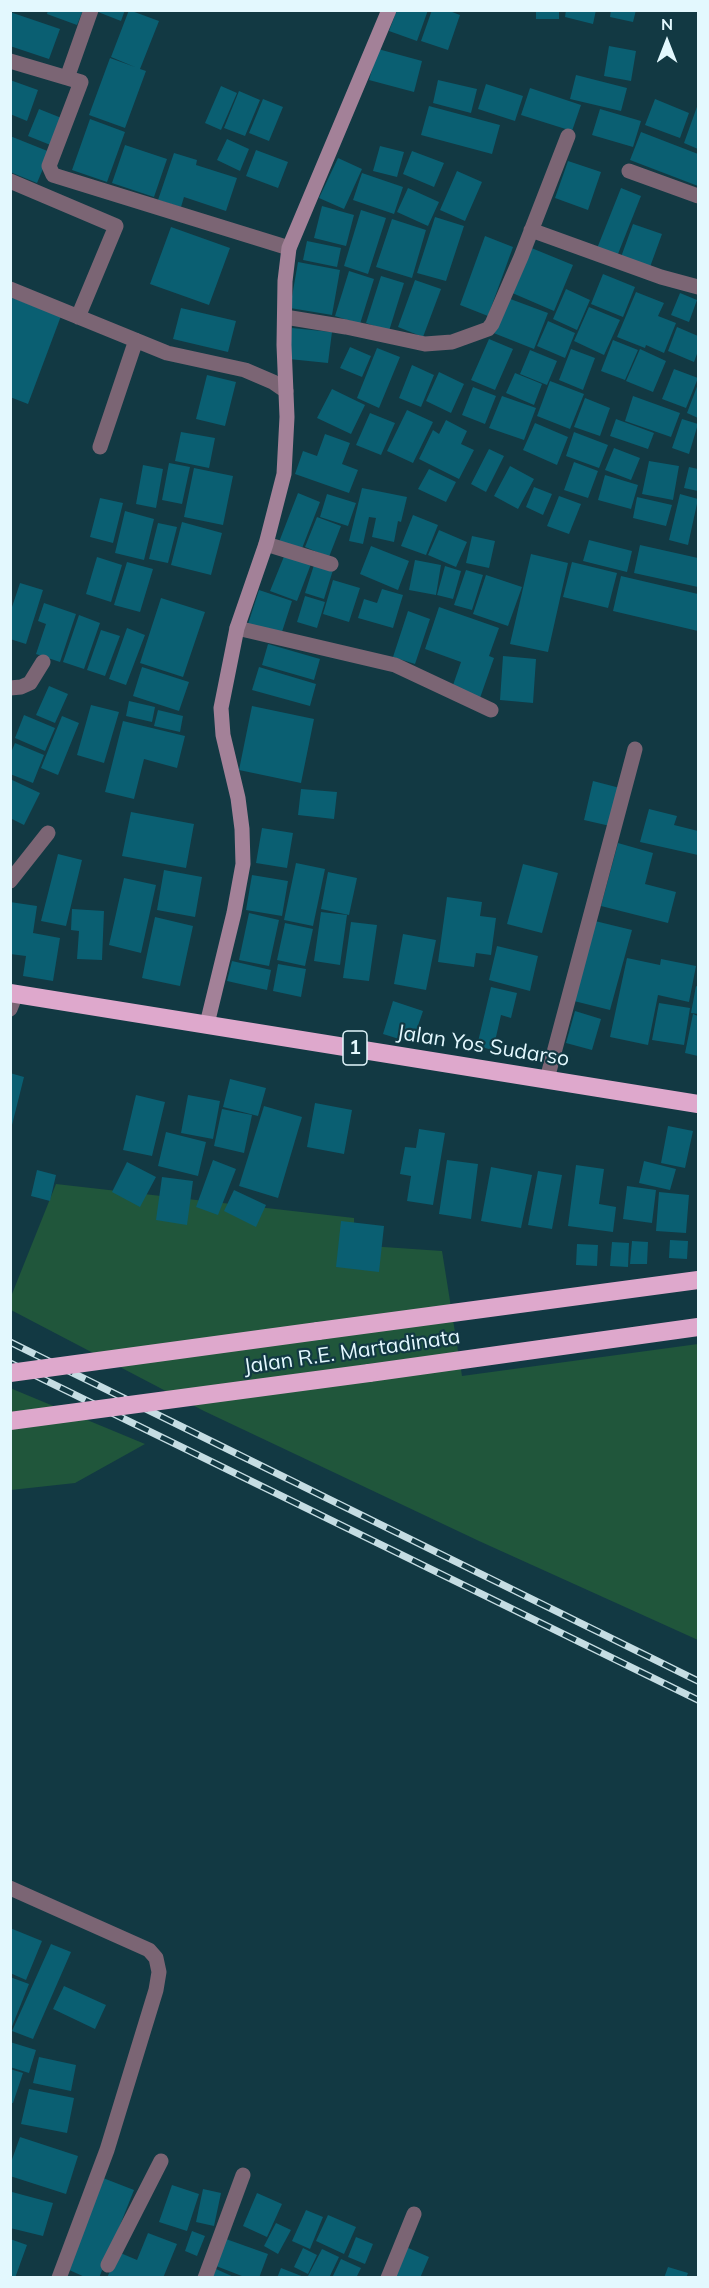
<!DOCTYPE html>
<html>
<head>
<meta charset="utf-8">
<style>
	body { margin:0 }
	#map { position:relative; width:709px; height:2288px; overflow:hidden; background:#123943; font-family:Mulish,sans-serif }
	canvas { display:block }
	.frame { position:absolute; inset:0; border:12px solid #e3f8fe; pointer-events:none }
	.north { position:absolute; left:637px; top:12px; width:60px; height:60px; -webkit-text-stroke:4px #123943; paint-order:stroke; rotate:0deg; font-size:16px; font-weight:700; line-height:24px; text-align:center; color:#e3f8fe }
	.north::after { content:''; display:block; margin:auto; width:21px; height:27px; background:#e3f8fe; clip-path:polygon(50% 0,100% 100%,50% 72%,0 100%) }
</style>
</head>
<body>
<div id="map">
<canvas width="709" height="2288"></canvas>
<div class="frame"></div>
<div class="north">N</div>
</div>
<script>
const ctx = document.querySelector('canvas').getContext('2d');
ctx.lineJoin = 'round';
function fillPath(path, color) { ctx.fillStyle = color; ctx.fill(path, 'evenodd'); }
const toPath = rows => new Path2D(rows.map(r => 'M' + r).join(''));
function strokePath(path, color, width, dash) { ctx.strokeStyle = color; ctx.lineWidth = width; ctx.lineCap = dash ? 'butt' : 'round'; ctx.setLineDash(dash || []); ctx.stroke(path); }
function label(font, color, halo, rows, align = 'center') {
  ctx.font = font + ' Mulish,sans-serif'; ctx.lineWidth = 4.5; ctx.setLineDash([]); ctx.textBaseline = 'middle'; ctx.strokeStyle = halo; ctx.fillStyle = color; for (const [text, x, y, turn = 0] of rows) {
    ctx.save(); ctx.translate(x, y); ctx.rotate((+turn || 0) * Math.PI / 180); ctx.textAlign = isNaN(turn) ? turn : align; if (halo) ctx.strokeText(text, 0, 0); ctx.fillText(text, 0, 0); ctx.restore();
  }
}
const green = toPath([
	[56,1184,354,1218,354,1245,442,1251,462,1376,698,1344,698,1640,479,1541,204,1411,11,1310,10,1299],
	[10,1388,145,1444,75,1483,11,1490]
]);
const building = toPath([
	[48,10,83,10,77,25,47,14],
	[99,10,125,10,121,21,98,12],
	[129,10,159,21,140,69,146,71,125,128,89,115,110,58,135,67,111,57],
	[397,10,428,10,417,41,389,31],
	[432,10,447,10,460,15,448,50,421,41],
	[536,10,559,10,559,19,536,19],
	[566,10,596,10,593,24,565,17],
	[611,10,636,10,633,22,610,17],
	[10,12,60,29,49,59,10,46],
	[609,46,636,51,631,81,604,76],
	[378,49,422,61,414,92,369,80],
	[576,75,627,88,621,111,570,99],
	[10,80,38,90,27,121,10,114],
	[438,80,477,89,471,113,433,103],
	[486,84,523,96,515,121,478,109],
	[221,86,237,93,221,130,205,123],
	[530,88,581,105,572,131,521,115],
	[239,91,260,100,245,136,224,128],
	[263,99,283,107,269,141,249,133],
	[655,99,689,113,680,138,645,125],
	[698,104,698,149,684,143],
	[429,106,500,125,492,154,421,135],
	[39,109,64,119,53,146,28,136],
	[600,109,641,121,633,147,592,135],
	[90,119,125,132,107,182,72,170],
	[641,132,698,154,698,186,630,160],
	[10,136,50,152,37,183,10,172],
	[227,139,249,149,240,171,217,160],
	[125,145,167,159,154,197,112,183],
	[380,146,404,152,397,177,373,171],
	[256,150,288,162,278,188,246,176],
	[412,151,444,163,434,187,403,174],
	[174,153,197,160,196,165,237,178,226,211,184,197,181,207,158,200],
	[338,158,362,169,344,209,319,198],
	[568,161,601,172,588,210,555,198],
	[457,171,482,182,465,221,440,210],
	[362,173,403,187,394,214,353,200],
	[408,188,439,202,428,226,397,212],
	[621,188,641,196,616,259,596,251],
	[322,206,354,215,346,246,314,238],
	[361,210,386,218,368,274,344,266],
	[435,217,464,226,446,281,417,273],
	[392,219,426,230,412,278,376,267],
	[633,224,662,234,650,267,621,257],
	[171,227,230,248,209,305,150,284],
	[485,236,513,247,488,316,460,305],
	[307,241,341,248,337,267,303,260],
	[529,247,573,265,554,311,510,292],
	[298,262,340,270,332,315,290,308],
	[349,271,374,279,360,324,335,316],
	[603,274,635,287,623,317,591,304],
	[381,276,404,283,389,331,366,323],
	[415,280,441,289,423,337,398,327],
	[566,289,590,300,577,330,553,319],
	[636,292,664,303,658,316,676,323,664,353,646,345,645,348,617,337],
	[680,293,697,300,689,322,671,315],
	[10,297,61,316,28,404,10,397],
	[505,297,548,313,534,349,491,332],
	[589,307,620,320,604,355,574,341],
	[181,308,236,321,228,352,173,339],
	[548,321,575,333,565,358,537,346],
	[677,327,698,336,698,351,694,362,668,351],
	[292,328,332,332,328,363,289,359],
	[489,339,513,349,495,390,471,380],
	[613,340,638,350,625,380,601,371],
	[350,347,371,356,362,377,340,368],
	[377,348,400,357,379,408,357,398],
	[571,349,595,358,583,390,559,380],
	[640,349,666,361,653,392,626,381],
	[530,350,557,361,547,385,520,374],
	[412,365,434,375,421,407,399,398],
	[674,369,698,378,686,408,662,399],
	[439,372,464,384,451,413,426,401],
	[515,373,542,384,534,405,506,393],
	[207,375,236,382,225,426,196,419],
	[550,381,584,394,570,429,537,416],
	[698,384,698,418,687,413],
	[473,387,496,396,485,424,462,415],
	[332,389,365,405,351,434,317,418],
	[502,396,536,408,524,440,489,428],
	[633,396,680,413,671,437,625,421],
	[585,398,610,408,600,436,574,427],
	[407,410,433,422,413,463,387,451],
	[370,413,395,423,381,455,356,445],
	[616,419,654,433,648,449,610,436],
	[682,419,698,424,689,454,672,448],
	[446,420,467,431,461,444,474,450,459,479,419,459,433,430,439,434],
	[535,423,568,437,557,465,523,450],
	[181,432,215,438,209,468,175,461],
	[574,432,608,445,599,468,566,456],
	[325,434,350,443,342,464,358,470,349,493,295,474,303,451,317,456],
	[614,448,640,458,631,480,605,470],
	[489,449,504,456,486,492,471,484],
	[649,461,679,466,673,500,642,494],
	[574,462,598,471,588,498,564,490],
	[169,463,190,467,182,504,162,500],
	[143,465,163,469,156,508,136,504],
	[510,466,534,479,518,509,494,496],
	[689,467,698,469,698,491,684,488],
	[194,468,233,476,223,525,184,517],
	[429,469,456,482,446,502,418,489],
	[605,475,638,485,631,509,598,500],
	[534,487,552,494,543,515,526,507],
	[362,488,407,497,401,522,398,521,394,542,372,537,376,518,369,517,363,544,349,541],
	[298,493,320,502,301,551,279,542],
	[327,494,356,503,348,526,320,517],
	[680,494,698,499,688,545,669,540],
	[559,496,581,504,569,534,547,526],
	[637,497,672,505,666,526,633,518],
	[100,498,123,503,113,543,90,537],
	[125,511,154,519,144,560,115,553],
	[413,515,438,525,426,555,401,546],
	[317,517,341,526,329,557,305,547],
	[182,522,222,533,211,575,171,565],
	[158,523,177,527,168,563,149,559],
	[439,530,467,542,456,567,428,555],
	[472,536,495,541,489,568,466,563],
	[589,540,632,551,627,572,583,561],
	[640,545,698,558,698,587,634,573],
	[371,546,409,561,398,590,360,574],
	[285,554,311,564,297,601,270,591],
	[531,554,568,563,548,652,510,644],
	[97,557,122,565,111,602,86,594],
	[415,560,441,565,436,595,409,590],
	[127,562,153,569,140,612,114,605],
	[572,562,617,573,608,608,563,597],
	[314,565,333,570,324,599,305,593],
	[445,566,461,571,453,599,437,595],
	[466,570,483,575,472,610,454,605],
	[486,575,522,587,508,626,473,614],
	[621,576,698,594,698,631,613,611],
	[333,580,360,588,349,622,323,614],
	[20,583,43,590,26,644,10,639,10,613],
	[382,589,403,595,393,628,358,618,364,599,377,603],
	[259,590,292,601,281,635,248,624],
	[305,596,325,602,317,628,297,622],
	[161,598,205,612,183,677,140,663],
	[44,603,76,614,60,662,36,654,46,624,38,621],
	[439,607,499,628,489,656,494,658,480,698,452,688,461,662,425,649],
	[408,611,430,619,415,664,393,657],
	[79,615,100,623,84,669,63,662],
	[127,628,145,635,126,685,109,679],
	[101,630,120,636,105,676,87,670],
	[268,644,320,659,314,680,262,665],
	[503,656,536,659,533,703,500,700],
	[142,667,189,682,179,711,133,696],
	[259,667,316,684,310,706,252,690],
	[49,686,68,694,55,723,36,715],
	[129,701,155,707,152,722,126,716],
	[91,705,119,712,104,763,77,755],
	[252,706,314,719,301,783,239,770],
	[158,710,183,716,180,732,154,726],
	[24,715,55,728,45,751,15,738],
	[62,716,79,723,58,775,41,768],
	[123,721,185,736,177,768,144,759,134,799,105,792],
	[15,743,44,755,33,783,10,774,10,755],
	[10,779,40,793,24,825,10,818],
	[593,781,620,788,610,826,584,820],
	[301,789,337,792,334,819,298,815],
	[649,809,677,816,674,825,698,831,698,855,640,842],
	[131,812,194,824,186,868,122,856],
	[262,828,293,833,287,868,256,863],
	[618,843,653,853,645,884,676,892,668,923,601,906],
	[58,854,82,860,66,926,41,921],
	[296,863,325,869,313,926,284,920],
	[523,864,558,873,542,933,507,924],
	[164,870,202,877,195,917,157,910],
	[328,872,357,878,349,915,321,909],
	[252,875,288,881,282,916,246,910],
	[124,878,156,885,141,953,109,945],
	[447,897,482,902,480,916,496,918,491,955,476,953,474,967,438,962],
	[10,902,37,906,33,933,60,938,53,981,23,976,26,956,10,954],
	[72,909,104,911,102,960,77,959,79,931,71,930],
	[321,912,347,915,340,965,314,961],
	[249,913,279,920,269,966,239,960],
	[155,917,193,926,180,986,142,978],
	[595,921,632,930,610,1010,574,1001],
	[351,922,377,925,369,981,343,978],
	[285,923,313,929,305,966,277,960],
	[403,934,436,940,426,990,394,984],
	[497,946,538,956,530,991,489,980],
	[627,958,660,965,661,959,696,966,689,1002,658,995,648,1045,610,1037],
	[232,961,271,970,267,990,227,981],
	[278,964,306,969,301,997,273,991],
	[696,986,698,987,698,1014,691,1013],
	[491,987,517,993,511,1018,501,1015,493,1050,477,1046],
	[393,1001,423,1011,412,1043,383,1034],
	[659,1003,690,1008,684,1045,652,1040],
	[575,1011,601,1019,592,1050,566,1043],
	[693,1014,698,1016,698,1056,685,1053],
	[10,1073,24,1077,11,1129,10,1128],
	[230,1079,266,1088,258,1116,223,1107],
	[136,1095,165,1102,152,1156,123,1150],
	[188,1095,220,1101,213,1139,181,1133],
	[315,1103,352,1110,344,1154,307,1147],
	[264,1106,302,1117,278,1198,239,1186],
	[222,1109,252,1115,244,1153,214,1146],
	[668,1126,693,1131,685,1168,661,1163],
	[419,1129,445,1133,433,1205,407,1201,411,1176,400,1174,405,1147,416,1148],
	[166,1132,206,1142,198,1176,158,1166],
	[213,1160,236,1169,218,1215,196,1207],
	[447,1160,478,1164,471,1219,439,1214],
	[644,1161,676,1169,670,1190,639,1183],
	[127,1162,156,1177,140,1207,112,1192],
	[576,1165,604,1169,599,1204,616,1207,613,1232,568,1226],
	[491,1167,532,1175,521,1228,481,1221],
	[37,1170,56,1175,50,1201,31,1196],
	[538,1171,562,1175,552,1229,528,1225],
	[162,1177,193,1181,187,1225,156,1220],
	[627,1186,656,1190,652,1223,623,1219],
	[234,1190,266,1205,256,1227,224,1211],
	[659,1192,689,1195,686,1233,656,1231],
	[341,1221,384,1226,379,1272,336,1267],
	[670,1240,688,1241,687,1259,669,1258],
	[632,1241,648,1242,647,1264,630,1264],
	[612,1242,629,1243,628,1267,610,1266],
	[577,1244,598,1245,597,1266,576,1265],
	[10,1928,42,1941,26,1980,10,1973],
	[51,1944,71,1952,33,2039,12,2031],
	[10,1977,29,1984,11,2029,10,2029],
	[64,1986,106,2005,95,2029,53,2009],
	[10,2042,36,2050,29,2073,10,2067],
	[39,2057,76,2065,71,2091,33,2083],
	[10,2069,23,2073,13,2103,10,2103],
	[29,2089,74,2098,67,2133,21,2124],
	[20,2137,78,2156,66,2194,10,2176,10,2165],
	[103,2178,134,2190,99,2278,87,2278,67,2269],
	[172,2185,199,2194,187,2231,159,2222],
	[203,2189,221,2193,214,2226,196,2222],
	[12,2192,53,2203,43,2236,10,2228],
	[257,2193,282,2204,267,2237,243,2226],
	[306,2210,323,2217,310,2249,292,2241],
	[328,2215,356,2227,344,2254,316,2241],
	[276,2223,291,2230,278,2254,264,2246],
	[192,2231,205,2236,197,2256,185,2251],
	[148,2233,177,2244,163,2278,107,2278,118,2252,137,2260],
	[356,2237,373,2244,365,2264,348,2257],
	[10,2239,27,2245,15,2278,10,2278],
	[226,2239,268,2254,259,2278,247,2278,216,2266],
	[406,2247,429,2257,420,2278,393,2278],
	[303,2248,317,2255,308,2274,294,2267],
	[322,2249,339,2257,329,2278,311,2278,308,2276],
	[341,2259,361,2268,356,2278,332,2278],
	[668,2267,688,2273,686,2278,664,2278],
	[281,2268,304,2277,304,2278,277,2278],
	[216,2269,236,2278,212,2278]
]);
const street = toPath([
	[10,61,81,82,49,166,53,175,289,248],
	[67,78,91,10],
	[629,171,698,196],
	[10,181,116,226,78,317],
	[531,230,661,277,698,287],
	[10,289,167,353,245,370,273,382,286,391],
	[285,317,346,327,425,344,452,342,488,329,492,324,521,257,568,136],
	[100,447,136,340],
	[266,544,331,564],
	[237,628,395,665,491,710],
	[10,688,21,687,30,683,43,662],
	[10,881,48,833],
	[10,1009,16,994],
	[547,1079,635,749],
	[10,1888,149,1950,156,1958,159,1972,156,1990,107,2150,59,2278],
	[108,2265,161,2161],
	[205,2278,243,2175],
	[388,2278,414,2214]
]);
const secondary = toPath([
	[207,1024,234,913,243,864,242,829,238,798,223,735,221,708,237,628,266,544,284,474,287,417,284,345,285,281,289,248,389,10]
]);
const highway = toPath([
	[10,993,698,1104],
	[318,1331,698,1280],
	[369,1373,698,1327]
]);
const rail = toPath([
	[10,1342,698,1681],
	[10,1363,698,1700]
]);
const highwayBridge = toPath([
	[10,1373,318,1331],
	[10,1421,369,1373]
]);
const shields = [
	[355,1048,24]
];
const shieldNames = [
	["1",355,1048]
];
const streetNames = [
	["Jalan Yos Sudarso",483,1046,9],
	["Jalan R.E. Martadinata",352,1352,-8]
];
fillPath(green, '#20563b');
fillPath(building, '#0a5f72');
strokePath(street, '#7b6574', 15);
strokePath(secondary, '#a38198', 15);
strokePath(highway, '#dea8cc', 18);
strokePath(rail, '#c5dde3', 7);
strokePath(rail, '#123943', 4.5, [14]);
strokePath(highwayBridge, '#dea8cc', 18);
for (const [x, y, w] of shields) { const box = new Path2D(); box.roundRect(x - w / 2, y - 17, w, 34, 4.5); ctx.fillStyle = '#123943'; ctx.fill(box); strokePath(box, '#e3f8fe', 1.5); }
label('bold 20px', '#e3f8fe', null, shieldNames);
label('21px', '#e3f8fe', '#123943', streetNames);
</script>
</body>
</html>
